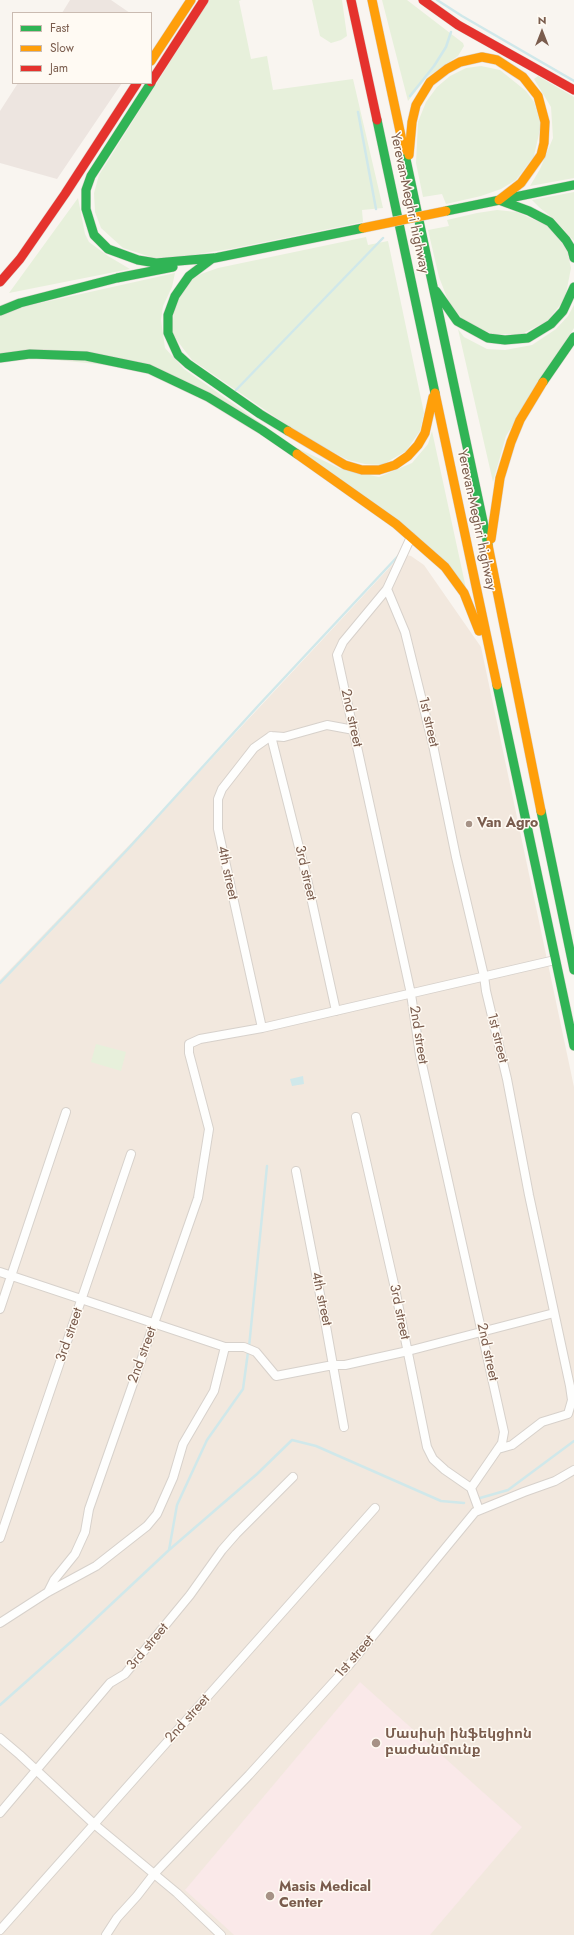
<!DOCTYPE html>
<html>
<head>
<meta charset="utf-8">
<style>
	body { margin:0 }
	#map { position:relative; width:574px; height:1935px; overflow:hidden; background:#f9f5f0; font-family:Jost,sans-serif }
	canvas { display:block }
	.legend { position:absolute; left:12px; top:12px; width:140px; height:72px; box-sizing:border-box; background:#fffaf3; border:1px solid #cabbb1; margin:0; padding:5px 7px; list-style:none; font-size:12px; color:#7a5c4d }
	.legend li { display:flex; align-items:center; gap:8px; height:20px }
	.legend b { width:20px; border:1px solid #cabbb1 }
	.north { position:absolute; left:522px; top:12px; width:40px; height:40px; -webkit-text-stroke:3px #fffaf3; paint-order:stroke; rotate:0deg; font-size:11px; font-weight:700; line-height:16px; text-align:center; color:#7a5c4d }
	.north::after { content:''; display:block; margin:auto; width:14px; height:18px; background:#7a5c4d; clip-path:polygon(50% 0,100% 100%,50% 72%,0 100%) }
</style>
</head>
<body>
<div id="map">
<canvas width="574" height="1935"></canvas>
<ul class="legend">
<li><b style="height:5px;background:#30b455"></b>Fast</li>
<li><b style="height:5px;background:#ff9f0a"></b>Slow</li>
<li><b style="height:5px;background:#e5322d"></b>Jam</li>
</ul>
<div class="north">N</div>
</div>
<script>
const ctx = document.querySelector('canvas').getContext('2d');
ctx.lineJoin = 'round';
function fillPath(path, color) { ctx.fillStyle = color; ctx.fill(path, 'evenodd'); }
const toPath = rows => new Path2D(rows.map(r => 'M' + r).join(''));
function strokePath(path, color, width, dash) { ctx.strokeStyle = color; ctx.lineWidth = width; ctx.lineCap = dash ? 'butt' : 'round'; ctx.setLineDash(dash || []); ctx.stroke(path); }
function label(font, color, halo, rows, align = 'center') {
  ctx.font = font + ' Jost,"Noto Sans Armenian",sans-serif'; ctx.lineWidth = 3; ctx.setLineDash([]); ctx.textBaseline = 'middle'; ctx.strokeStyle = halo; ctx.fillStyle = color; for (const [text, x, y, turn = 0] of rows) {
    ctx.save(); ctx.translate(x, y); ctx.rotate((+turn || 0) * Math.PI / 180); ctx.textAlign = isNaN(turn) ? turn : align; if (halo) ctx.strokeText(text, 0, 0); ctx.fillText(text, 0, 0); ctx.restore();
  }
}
const residential = toPath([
	[402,554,411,556,424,565,481,647,574,1087,574,1935,0,1935,0,980,202,769]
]);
const industrial = toPath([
	[70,0,111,0,130,13,62,13],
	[18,83,122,83,57,179,0,163,0,111]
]);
const medical = toPath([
	[360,1682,522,1827,430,1935,234,1935,185,1890]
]);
const green = toPath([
	[209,0,241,0,239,1,251,59,267,56,273,90,353,79,383,208,362,210,363,222,230,249,192,255,154,258,123,248,101,228,95,212,94,193,99,175],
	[312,0,342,0,347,36,341,40,331,43,320,36],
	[382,0,407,0,463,43,464,46,458,56,427,77,408,101],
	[481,66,500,70,526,91,534,102,541,125,534,156,516,180,501,189,481,196,446,204,442,194,423,197,416,163,418,122,426,102,437,87,450,76,466,68],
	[538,76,574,97,574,178,530,186,540,169,553,138,551,107,534,79],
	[574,192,574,241,554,219,540,208,532,200],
	[78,198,85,234,89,242,108,256,130,269,9,293],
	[497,210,517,212,550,227,567,250,571,268,565,299,547,321,522,334,493,334,465,322,449,303,439,277,428,230,449,226,447,220,477,213],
	[366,237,368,245,388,241,424,413,420,431,406,451,382,465,365,464,348,460,306,438,192,360,172,334,174,307,190,281,201,274,218,268],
	[175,273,172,287,163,306,161,320,165,348,184,369,295,447,341,469,379,477,412,463,428,444,432,431,467,593,447,566,263,431,144,369,0,354,0,315,18,308],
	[574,305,574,328,506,436,493,482,458,329,464,337,487,349,505,350,532,345,556,329,568,316],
	[96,1044,126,1052,121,1071,91,1062]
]);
const water = toPath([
	[303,1076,304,1084,292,1086,290,1079]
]);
const stream = toPath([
	[437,0,462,16,574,81],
	[410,96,434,66,446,47,451,32],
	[358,112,376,209],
	[236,390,383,238],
	[0,983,127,850,258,706,399,555],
	[249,1347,267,1166],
	[480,1498,508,1490,574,1441],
	[169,1550,177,1505,207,1440,243,1389,248,1352],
	[0,1705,73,1640,169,1550,257,1474,292,1440,316,1446,441,1501,464,1503]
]);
const street = toPath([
	[411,537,387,589,343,642,337,655,411,994,420,1055,504,1432,502,1443,471,1488],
	[387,589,405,632,433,745,456,857,484,976,486,991,507,1079,529,1195,570,1386,572,1400,568,1414,542,1422,512,1445,498,1449],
	[271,736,307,879,336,1011],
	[271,736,284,737,327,725,354,730],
	[262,1028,218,829,218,799,222,789,254,748,271,736],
	[356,1117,394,1284,427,1447,433,1459,445,1470,471,1488],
	[296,1171,324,1315,344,1427],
	[0,1272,225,1347,244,1347,256,1352,276,1376,333,1365,345,1365,408,1351,554,1313],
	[0,1309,66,1112],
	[471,1488,479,1510],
	[0,1538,131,1154],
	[48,1592,54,1580,75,1554,85,1532,89,1509,198,1198,209,1129,189,1053,189,1044,200,1039,262,1028,555,960],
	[0,1623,48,1592,96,1566,147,1526,157,1514,173,1478,183,1444,214,1391,225,1347],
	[0,1738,20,1755,94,1824,177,1893,221,1935],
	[0,1813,110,1683,125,1674,190,1595,222,1550,236,1534,293,1477],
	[0,1930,375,1508],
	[106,1935,117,1918,137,1896,154,1874,249,1775,349,1665,475,1512,524,1492,555,1481,574,1470]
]);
const fast = toPath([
	[151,83,91,176,86,190,86,209,94,235,108,249,138,260,156,263,213,258],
	[377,120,435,393],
	[404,150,488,545],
	[499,200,529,211,550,222,566,240,572,250,574,258],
	[446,211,574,185],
	[213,258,189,276,175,296,168,315,168,333,178,355,188,364,260,414,288,431],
	[205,260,363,228],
	[436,291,457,321,488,338,505,340,528,338,551,324,563,311,574,287],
	[0,311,20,303,117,278,173,267],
	[0,358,30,354,86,356,149,369,208,397,262,430,297,454],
	[543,382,574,337],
	[497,685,574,1046],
	[541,811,574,970]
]);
const slow = toPath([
	[372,0,404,150],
	[151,61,191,0],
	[409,155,412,122,416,105,430,82,447,69,460,62,482,57,497,60,523,77,538,96,545,122,544,143,541,155,521,183,499,200],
	[435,393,497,685],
	[288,431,345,465,362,470,379,470,395,465,408,456,418,445,425,433,433,397],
	[297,454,396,524,445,567,464,593,479,631],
	[491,539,500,478,511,442,520,420,543,382],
	[488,545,541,811]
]);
const jam = toPath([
	[351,0,377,120],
	[423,0,458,25,574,90],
	[151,82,204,0],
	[0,282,20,259,65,194,137,83]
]);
const slowBridge = toPath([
	[363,228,446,211]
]);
const markers = [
	[469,824,4,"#a69286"],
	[376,1743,5,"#a69286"],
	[270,1896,5,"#a69286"]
];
const streetNames = [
	["Yerevan-Meghri highway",409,203,78],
	["Yerevan-Meghri highway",476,520,78],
	["2nd street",351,718,78],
	["1st street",428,722,77],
	["4th street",227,873,78],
	["3rd street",305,873,77],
	["2nd street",418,1035,81],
	["1st street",497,1038,76],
	["4th street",321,1299,78],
	["3rd street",399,1312,78],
	["3rd street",70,1335,-71],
	["2nd street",487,1352,78],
	["2nd street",143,1355,-70],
	["3rd street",148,1647,-50],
	["1st street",355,1657,-49],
	["2nd street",188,1719,-48]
];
const poiNames = [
	["Van Agro",477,824],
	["Մասիսի ինֆեկցիոն",385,1735],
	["բաժանմունք",385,1751],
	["Masis Medical",279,1888],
	["Center",279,1904]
];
fillPath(residential, '#f2e8de');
fillPath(industrial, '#ede5e0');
fillPath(medical, '#fae9e9');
fillPath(green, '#e7f0db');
fillPath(water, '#d0e8ea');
strokePath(stream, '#d0e8ea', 2.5);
strokePath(street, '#d7d1cb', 10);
strokePath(fast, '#dad1cc', 10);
strokePath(slow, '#dad1cc', 10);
strokePath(jam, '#dad1cc', 10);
strokePath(street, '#fefefd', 8);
strokePath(fast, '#30b455', 9);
strokePath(slow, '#ff9f0a', 9);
strokePath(jam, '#e5322d', 9);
strokePath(slowBridge, '#dad1cc', 10, []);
strokePath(slowBridge, '#ff9f0a', 9);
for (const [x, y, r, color] of markers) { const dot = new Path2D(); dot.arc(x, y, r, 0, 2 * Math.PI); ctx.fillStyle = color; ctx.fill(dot); strokePath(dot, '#fffaf3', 1.5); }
label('14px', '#7a5c4d', '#fffaf3', streetNames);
label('bold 14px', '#7a5c4d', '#fffaf3', poiNames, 'left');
</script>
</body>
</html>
